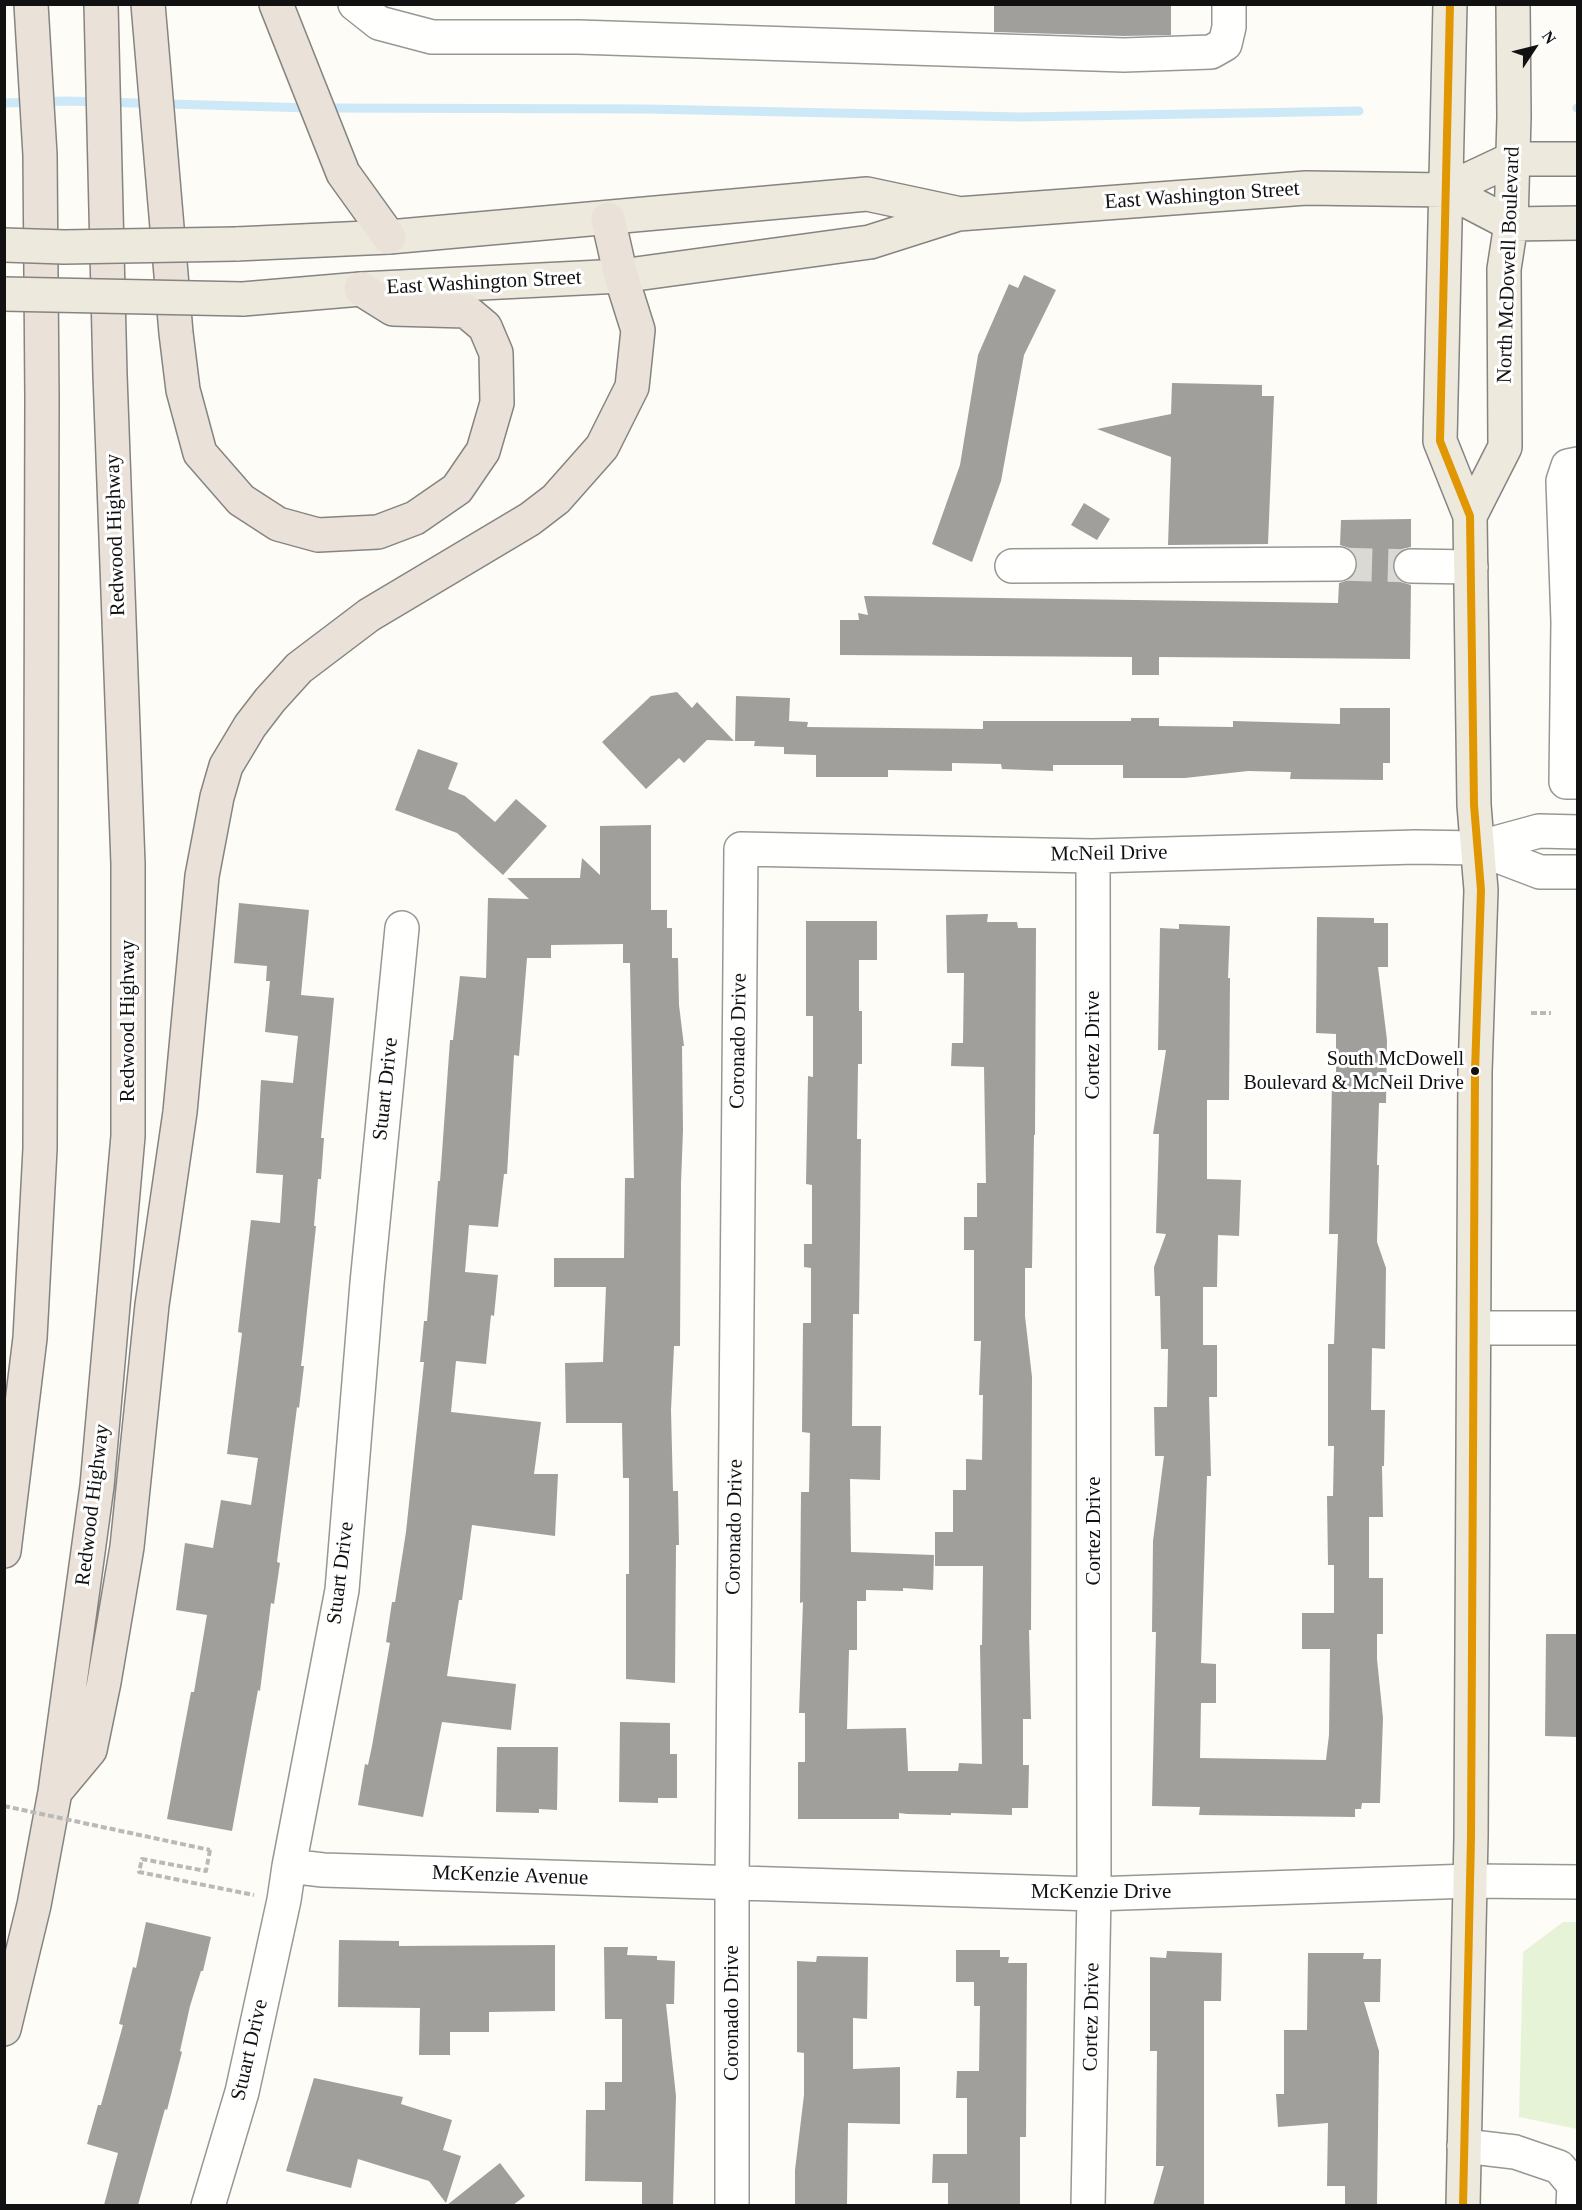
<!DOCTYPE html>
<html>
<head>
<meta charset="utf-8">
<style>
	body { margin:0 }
	#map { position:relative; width:1582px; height:2210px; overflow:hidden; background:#fdfcf7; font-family:Georgia,serif }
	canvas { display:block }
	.frame { position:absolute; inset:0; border:6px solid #111; pointer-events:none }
	.north { position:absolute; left:1504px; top:18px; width:60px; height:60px; -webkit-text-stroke:4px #fff; paint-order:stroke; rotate:55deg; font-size:16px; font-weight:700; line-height:24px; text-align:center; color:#111 }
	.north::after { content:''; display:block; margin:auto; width:21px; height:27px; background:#111; clip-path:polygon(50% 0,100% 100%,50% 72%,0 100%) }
</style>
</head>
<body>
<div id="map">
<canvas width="1582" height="2210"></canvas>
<div class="frame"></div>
<div class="north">N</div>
</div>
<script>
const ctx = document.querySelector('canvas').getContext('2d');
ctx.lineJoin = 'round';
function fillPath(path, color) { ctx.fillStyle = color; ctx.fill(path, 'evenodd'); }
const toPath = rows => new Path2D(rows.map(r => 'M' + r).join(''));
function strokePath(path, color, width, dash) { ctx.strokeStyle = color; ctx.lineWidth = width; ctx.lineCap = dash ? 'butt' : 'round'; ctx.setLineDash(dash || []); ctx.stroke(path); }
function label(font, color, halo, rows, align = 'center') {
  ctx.font = font + ' Georgia,serif'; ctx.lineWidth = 6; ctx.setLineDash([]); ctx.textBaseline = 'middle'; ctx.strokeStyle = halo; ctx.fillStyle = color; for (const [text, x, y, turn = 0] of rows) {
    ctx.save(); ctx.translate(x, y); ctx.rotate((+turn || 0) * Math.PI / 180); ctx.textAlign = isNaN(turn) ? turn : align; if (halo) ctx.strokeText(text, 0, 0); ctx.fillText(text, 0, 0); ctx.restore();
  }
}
const green = toPath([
	[1563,1922,1577,1922,1577,2129,1519,2117,1523,1952]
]);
const stream = toPath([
	[4,103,66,101,310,108],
	[324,108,647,109,1022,117,1359,111],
	[1577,108,1578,108]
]);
const building = toPath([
	[994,4,1171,4,1171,35,1124,36,994,32],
	[1024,275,1056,290,1024,355,1001,481,972,562,932,544,960,465,978,355,1009,284,1018,288],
	[1172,383,1262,385,1262,396,1274,396,1268,544,1168,545,1171,457,1097,429,1171,414],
	[1084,503,1110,519,1097,540,1071,525],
	[1411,519,1411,547,1402,549,1395,556,1392,566,1394,575,1401,582,1411,585,1410,659,1159,657,1159,675,1132,675,1132,657,840,655,840,620,859,620,858,613,868,615,864,596,1338,603,1339,583,1349,580,1356,573,1358,564,1355,554,1349,548,1340,545,1341,520],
	[677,692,692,708,697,702,734,741,707,740,684,763,679,758,646,789,602,742,651,696],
	[736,696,790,698,789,721,808,722,807,727,983,729,983,721,1131,721,1131,718,1159,718,1159,726,1233,727,1233,721,1340,724,1340,708,1390,708,1390,763,1383,763,1383,780,1290,779,1291,772,1248,771,1185,778,1123,778,1123,765,1053,765,1053,771,1002,769,1001,764,952,763,952,771,888,770,888,777,816,777,816,755,784,754,784,747,754,746,755,741,735,741],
	[418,749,458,763,448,789,465,796,495,822,516,799,547,826,503,875,457,833,395,810],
	[651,825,651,910,667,910,667,928,672,928,672,958,678,958,679,1005,684,1046,682,1046,683,1130,681,1183,680,1346,674,1346,671,1410,673,1491,678,1491,679,1545,676,1545,675,1683,626,1679,626,1574,629,1574,629,1478,623,1478,622,1423,566,1423,565,1363,603,1362,606,1287,554,1287,554,1258,624,1258,625,1178,634,1178,630,963,623,963,623,944,551,945,551,958,527,958,519,1056,514,1055,507,1174,504,1174,498,1227,469,1225,465,1272,498,1275,494,1316,491,1315,486,1364,456,1361,451,1412,541,1422,534,1474,558,1474,555,1536,472,1525,462,1600,459,1600,447,1676,516,1684,511,1730,442,1722,423,1817,358,1805,365,1764,368,1765,372,1746,390,1643,386,1642,392,1602,395,1602,406,1532,424,1362,420,1362,424,1321,427,1321,438,1181,440,1181,450,1040,453,1040,460,976,486,978,488,898,529,899,507,878,580,878,582,858,600,875,600,826],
	[239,903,309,910,301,995,334,998,321,1138,324,1138,321,1179,318,1179,314,1226,316,1226,303,1349,301,1366,304,1366,299,1408,297,1407,277,1562,280,1563,274,1604,271,1603,260,1691,258,1690,232,1831,167,1819,191,1692,194,1692,207,1615,176,1610,185,1543,213,1548,221,1500,251,1505,258,1458,227,1454,242,1333,238,1332,251,1220,280,1223,283,1175,256,1173,261,1080,293,1083,298,1036,265,1032,270,981,266,981,267,966,234,963],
	[988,914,987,922,1017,922,1018,928,1036,928,1035,1135,1034,1135,1032,1268,1025,1268,1025,1316,1032,1377,1031,1630,1029,1630,1031,1719,1023,1719,1023,1765,1029,1765,1028,1808,1012,1808,1012,1815,951,1813,951,1815,907,1814,899,1813,899,1819,798,1819,798,1762,805,1762,805,1713,799,1713,803,1602,800,1603,801,1492,809,1492,810,1433,802,1432,803,1323,811,1323,811,1268,804,1267,804,1244,812,1244,812,1185,806,1184,808,1076,813,1077,813,1016,806,1016,806,921,877,921,877,960,859,960,859,1011,862,1011,862,1064,858,1064,857,1139,861,1139,860,1238,859,1314,853,1314,852,1426,881,1426,880,1480,850,1479,851,1552,934,1555,933,1590,903,1588,903,1591,866,1590,866,1601,857,1601,857,1650,849,1650,847,1729,906,1728,908,1771,958,1771,959,1763,982,1764,980,1645,982,1645,983,1566,935,1566,935,1532,953,1532,953,1490,966,1490,966,1459,982,1460,983,1395,979,1395,981,1341,974,1341,974,1250,964,1250,964,1217,977,1217,977,1183,986,1183,984,1067,951,1066,952,1043,963,1043,964,973,947,973,946,915],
	[1317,917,1374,918,1374,923,1388,923,1388,967,1378,967,1387,1040,1386,1103,1379,1103,1377,1165,1379,1165,1377,1242,1386,1268,1385,1349,1372,1348,1371,1410,1385,1410,1384,1466,1382,1466,1383,1517,1369,1517,1369,1578,1383,1578,1383,1634,1377,1634,1377,1659,1383,1718,1380,1803,1362,1803,1361,1809,1355,1809,1355,1817,1199,1815,1200,1807,1152,1806,1156,1632,1152,1632,1153,1541,1164,1456,1155,1456,1154,1407,1167,1407,1168,1349,1161,1349,1160,1296,1155,1296,1154,1267,1166,1234,1156,1233,1159,1134,1153,1134,1166,1050,1158,1050,1160,928,1179,929,1179,924,1230,926,1228,978,1230,978,1229,1100,1207,1100,1207,1179,1241,1180,1239,1236,1218,1235,1217,1287,1203,1287,1203,1345,1217,1345,1217,1397,1209,1397,1211,1476,1207,1476,1201,1663,1216,1664,1216,1703,1201,1703,1200,1758,1326,1760,1329,1735,1330,1649,1302,1649,1302,1613,1334,1613,1334,1565,1328,1565,1327,1496,1333,1496,1334,1446,1328,1446,1328,1344,1334,1344,1338,1234,1329,1234,1332,1082,1336,1082,1336,1034,1316,1033],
	[1546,1634,1578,1634,1578,1737,1545,1736],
	[620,1722,670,1723,670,1754,677,1754,677,1798,658,1798,658,1803,619,1802],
	[497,1747,558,1747,557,1810,539,1809,539,1813,496,1812],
	[146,1922,211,1937,203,1971,201,1971,190,2006,180,2051,182,2052,167,2110,165,2109,138,2205,104,2205,118,2153,87,2144,98,2105,101,2105,123,2025,119,2024,133,1967,136,1968],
	[339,1940,399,1941,399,1946,555,1945,555,2011,489,2012,489,2032,450,2032,450,2055,419,2055,420,2008,338,2007],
	[604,1947,628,1947,627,1955,657,1956,657,1960,675,1961,674,2004,666,2004,676,2096,673,2205,642,2205,642,2182,585,2181,586,2110,605,2110,605,2082,622,2082,622,2019,605,2019],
	[956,1950,1000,1950,1000,1957,1009,1957,1008,1963,1027,1963,1026,2137,1020,2137,1020,2205,948,2205,948,2183,932,2183,933,2154,967,2154,967,2098,956,2098,957,2071,979,2071,980,2006,974,2006,974,1982,956,1982],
	[1167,1951,1222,1953,1221,2001,1204,2001,1204,2205,1153,2205,1164,2166,1156,2166,1157,2051,1150,2051,1150,1957,1166,1958],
	[1308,1953,1364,1953,1363,1959,1381,1959,1380,2002,1364,2002,1379,2051,1377,2205,1345,2205,1345,2186,1327,2186,1328,2123,1278,2127,1276,2094,1284,2094,1284,2030,1307,2030],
	[817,1956,868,1957,867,2019,853,2018,853,2069,900,2067,900,2124,848,2123,847,2205,795,2205,795,2170,804,2095,804,2053,797,2052,797,1961,816,1962],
	[314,2078,403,2097,401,2104,452,2120,443,2150,461,2156,446,2203,429,2181,358,2159,351,2188,286,2171],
	[500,2163,525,2196,513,2205,447,2205]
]);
const minorTunnel = toPath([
	[1339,564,1411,566]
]);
const path = toPath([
	[1531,1013,1551,1013],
	[210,1850,206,1871,142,1859,139,1872,254,1895]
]);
const minor = toPath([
	[355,4,379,23,432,37,578,37,1124,55,1211,52,1225,44,1229,27,1229,4],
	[1578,464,1568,466,1563,481,1568,622,1566,782,1578,782],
	[1012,566,1339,564],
	[1411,566,1471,567],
	[1477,848,1540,872,1578,872],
	[1475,1328,1578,1328],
	[289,1866,323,1870,1094,1894,1470,1881,1578,1882],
	[1464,2146,1515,2152,1559,2167,1574,2185,1573,2206],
	[208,2206,242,2092,284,1900,289,1866,342,1590,367,1283,402,928],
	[732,2206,732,1883,741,849,1093,856,1416,847,1477,848,1539,831,1578,832],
	[1088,2206,1094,1894,1093,856]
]);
const major = toPath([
	[1450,4,1440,441,1470,516,1474,805,1481,890,1475,1072,1471,1837,1463,2206],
	[1446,190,1511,224,1578,223],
	[236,244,389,237,867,194,956,213],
	[243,299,361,289,621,276,870,242,958,214,1306,188,1446,190,1512,159,1578,159],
	[1470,516,1505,447,1504,269,1511,224,1514,117,1513,4]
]);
const highway = toPath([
	[148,4,176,333,183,390,200,453,241,500,278,524,318,535,378,532,415,518,457,489,483,451,497,403,496,353,485,327,466,311,393,309,361,289],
	[276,4,343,173,389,237],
	[4,1551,30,1338,40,1149,42,398,40,155,31,4],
	[55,1792,90,1750,104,1682,127,1547,152,1305,180,1112,202,876,217,797,226,766,250,726,270,700,299,668,369,615,530,519,556,499,602,447,632,387,638,330,621,276,608,219],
	[4,2029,34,1905,55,1792,97,1486,128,1136,128,864,110,375,101,4]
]);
const pathBridge = toPath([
	[4,1806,210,1850]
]);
const majorBridge = toPath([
	[4,245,64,247,236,244],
	[4,294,243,299]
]);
const bus1 = toPath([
	[1450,4,1440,441,1470,516,1474,805,1481,890,1475,1072,1471,1837,1463,2206]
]);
const markers = [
	[1475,1071,5,"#111"]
];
const busNames = [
	["South McDowell",1464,1060],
	["Boulevard & McNeil Drive",1464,1084]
];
const streetNames = [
	["East Washington Street",1202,196,-4],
	["North McDowell Boulevard",1509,265,-88],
	["East Washington Street",484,283,-3],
	["Redwood Highway",116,535,-92],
	["McNeil Drive",1109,854,-1],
	["Redwood Highway",128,1021,-90],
	["Coronado Drive",739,1041,-89],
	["Cortez Drive",1093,1045,-90],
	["Stuart Drive",386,1089,-84],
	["Redwood Highway",93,1505,-83],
	["Coronado Drive",735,1527,-89],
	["Cortez Drive",1094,1531,-90],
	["Stuart Drive",341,1573,-83],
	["McKenzie Avenue",510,1876,2],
	["McKenzie Drive",1101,1892],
	["Coronado Drive",732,2013,-90],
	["Cortez Drive",1092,2017,-89],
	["Stuart Drive",250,2050,-77]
];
fillPath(green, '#e7f3d7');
strokePath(stream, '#cde8f7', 9);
fillPath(building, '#a19f9c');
strokePath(minorTunnel, '#dad9d4', 33, [33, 16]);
strokePath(minor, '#979795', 36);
strokePath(major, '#858482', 36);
strokePath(highway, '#858482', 36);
strokePath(path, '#b9b9b8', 4, [6, 3]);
strokePath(minor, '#fffffe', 33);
strokePath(major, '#ede9dc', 33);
strokePath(highway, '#eae1d8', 33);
strokePath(majorBridge, '#858482', 36, []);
strokePath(pathBridge, '#b9b9b8', 4, [6, 3]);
strokePath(majorBridge, '#ede9dc', 33);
strokePath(bus1, '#e09702', 8);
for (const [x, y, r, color] of markers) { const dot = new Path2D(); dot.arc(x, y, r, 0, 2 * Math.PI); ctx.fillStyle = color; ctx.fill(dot); strokePath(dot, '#fff', 2); }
label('20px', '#111', '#fff', busNames, 'right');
label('21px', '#111', '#fff', streetNames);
</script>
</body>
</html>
